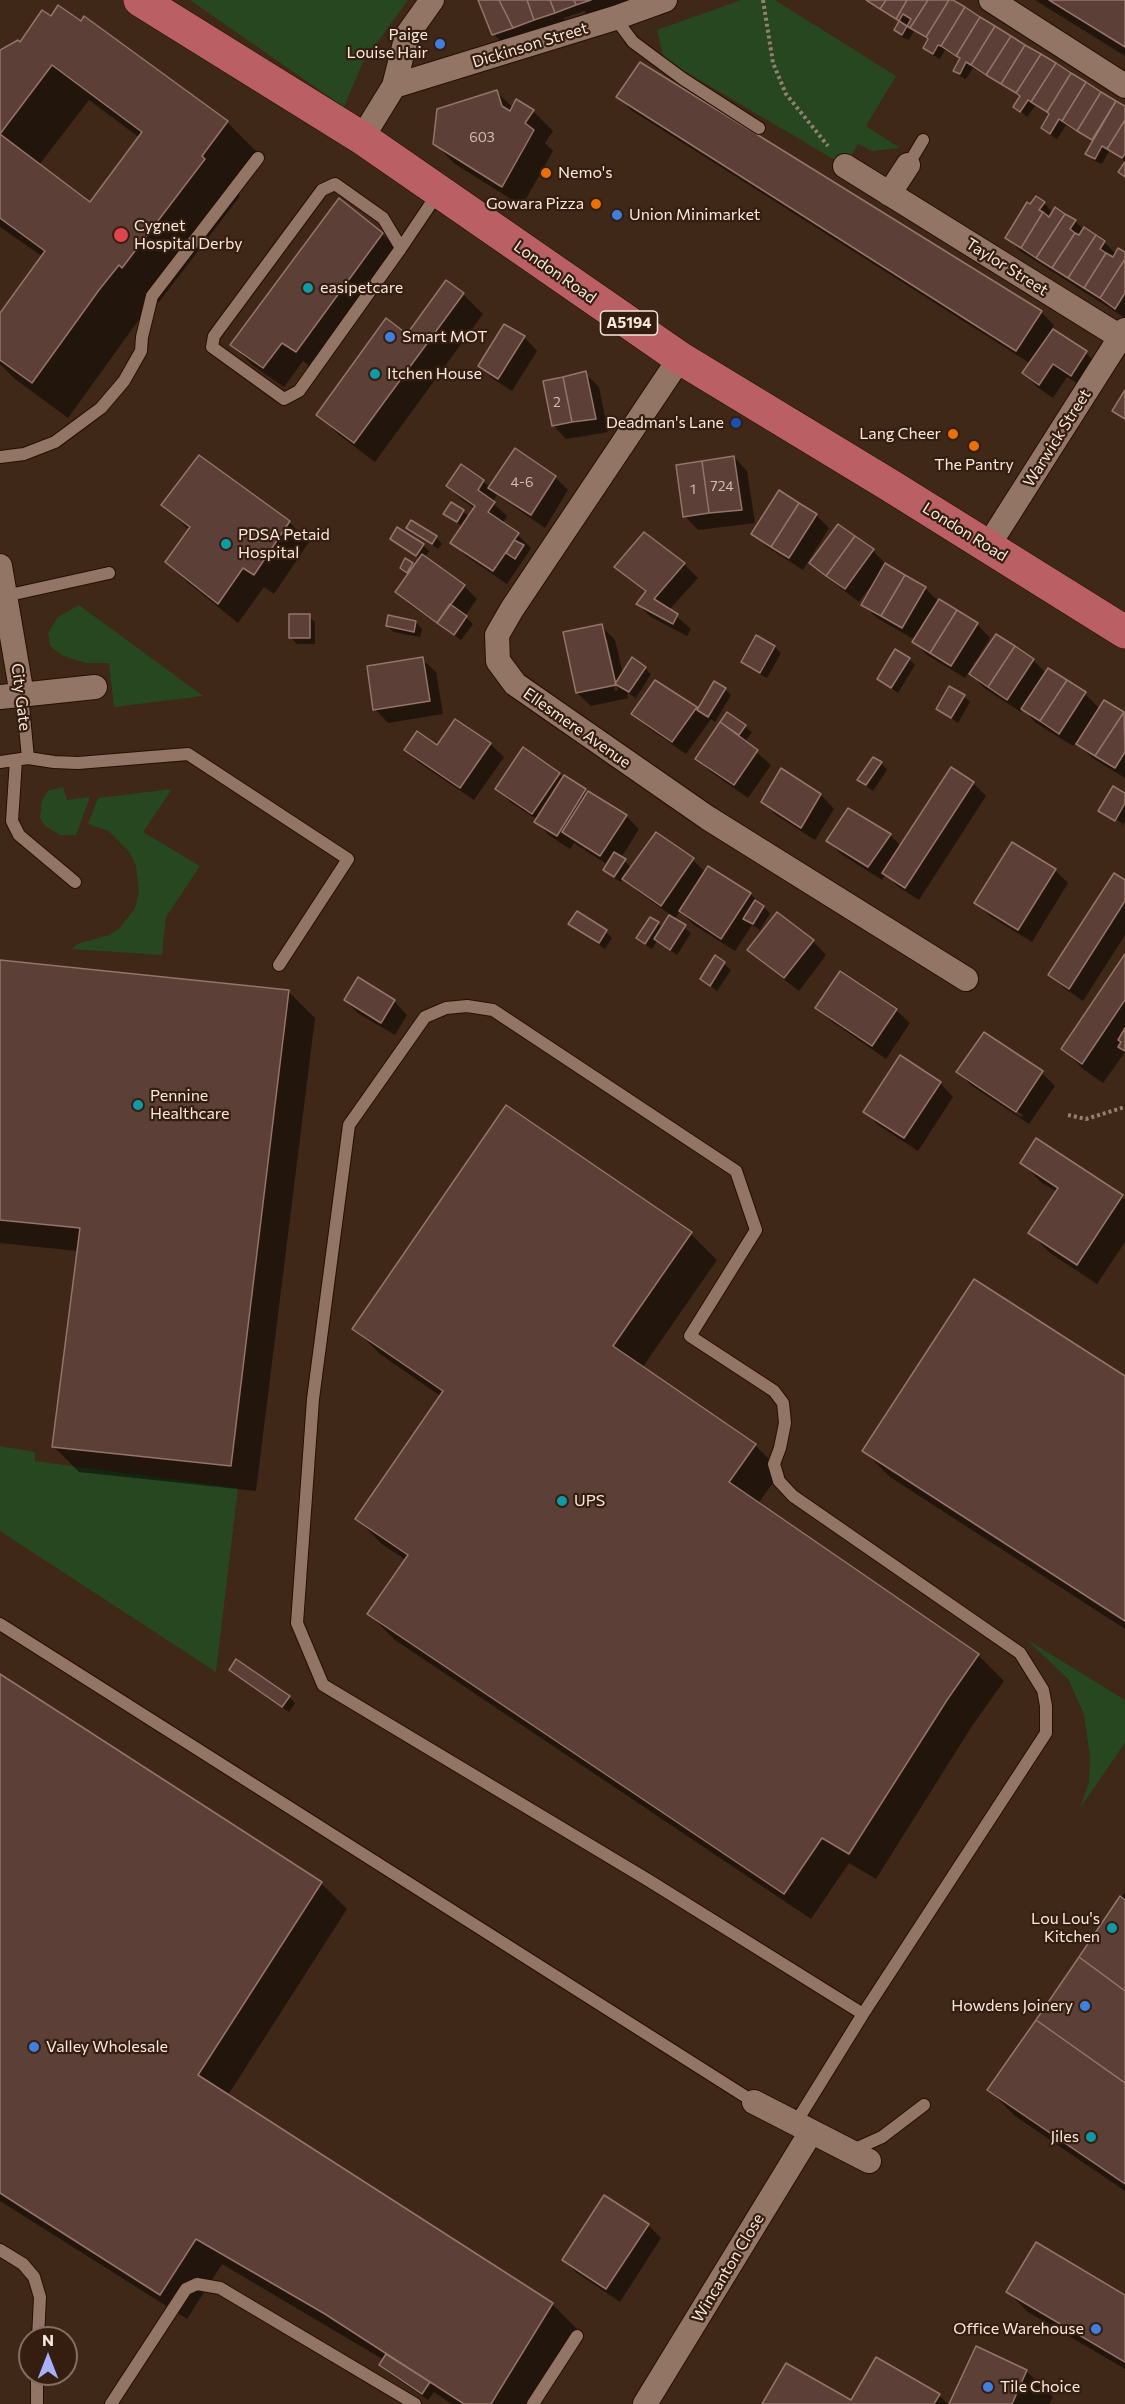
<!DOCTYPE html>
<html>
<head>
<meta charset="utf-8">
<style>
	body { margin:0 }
	#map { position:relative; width:1125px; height:2404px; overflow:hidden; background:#3f2818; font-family:Commissioner,sans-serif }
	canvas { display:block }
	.north { position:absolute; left:18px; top:2326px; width:60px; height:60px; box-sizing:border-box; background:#351e0f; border:2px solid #836f62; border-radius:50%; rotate:0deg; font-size:16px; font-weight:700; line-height:24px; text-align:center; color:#f8e8de }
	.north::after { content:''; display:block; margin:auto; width:21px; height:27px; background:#a8b0fc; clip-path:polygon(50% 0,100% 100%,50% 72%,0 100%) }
</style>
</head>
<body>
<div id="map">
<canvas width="1125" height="2404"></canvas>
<div class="north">N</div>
</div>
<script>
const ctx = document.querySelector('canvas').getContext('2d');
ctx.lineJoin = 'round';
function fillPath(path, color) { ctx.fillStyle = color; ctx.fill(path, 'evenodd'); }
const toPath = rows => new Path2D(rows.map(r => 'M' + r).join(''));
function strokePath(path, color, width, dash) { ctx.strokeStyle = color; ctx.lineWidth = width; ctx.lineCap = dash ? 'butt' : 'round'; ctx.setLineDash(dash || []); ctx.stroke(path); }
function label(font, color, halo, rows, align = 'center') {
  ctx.font = font + ' Commissioner,sans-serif'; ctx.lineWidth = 4.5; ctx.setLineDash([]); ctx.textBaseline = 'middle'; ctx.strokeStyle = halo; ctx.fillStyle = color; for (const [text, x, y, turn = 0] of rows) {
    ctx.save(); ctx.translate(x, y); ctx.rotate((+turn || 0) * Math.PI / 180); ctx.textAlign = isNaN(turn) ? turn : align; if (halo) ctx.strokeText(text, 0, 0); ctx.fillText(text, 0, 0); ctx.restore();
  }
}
const green = toPath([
	[190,0,408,0,363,62,344,107],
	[741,0,775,0,896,76,866,126,900,148,872,151,858,144,845,166,664,59,657,30],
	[79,605,203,696,114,707,109,663,86,663,63,656,50,646,48,633,58,617],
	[63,787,67,800,90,797,76,835,60,835,45,826,40,818,42,800,48,791],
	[172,789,143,832,200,866,166,917,162,955,72,949,77,944,109,935,119,929,135,908,139,892,136,866,130,853,109,831,88,824,98,798],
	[0,1446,35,1452,35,1461,238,1488,216,1672,0,1531],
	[1026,1639,1125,1700,1125,1743,1080,1808,1089,1782,1090,1757,1084,1714,1068,1679]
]);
const shadow = toPath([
	[480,0,640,0,591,18,584,11,564,18,567,26,507,48,494,34],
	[864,0,950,0,1125,108,1125,161,1109,151,1102,164,1093,160,1087,154,1093,142,1066,125,1057,139,1049,134,1043,128,1050,115,1035,106,1027,117,1015,106,1021,97,973,68,966,79,961,77,955,70,961,60,945,50,940,59,931,54,924,48,929,40,914,31,909,40,902,37,896,30,900,22],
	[1035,0,1125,0,1125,56],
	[18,42,227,122,263,158,237,193,240,196,159,302,155,300,135,325,68,418,15,379,0,364,0,315,43,257,0,227,0,52],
	[89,100,140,138,91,204,39,165],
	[497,92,513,108,533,111,553,131,545,143,553,151,522,206,455,164,435,144],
	[618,97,1041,312,1054,325,1051,330,1086,353,1099,366,1085,388,1067,377,1053,398,1037,387,1024,373,1031,364,631,110],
	[1044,203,1053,213,1075,221,1084,230,1085,229,1104,242,1116,254,1125,254,1125,318,1020,251,1007,237],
	[382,234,402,254,316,371,303,361,284,387,252,365,232,345],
	[463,294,483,314,375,462,338,434,318,414,408,336],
	[524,337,537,351,512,391,493,379,480,366],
	[585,373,599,387,608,432,566,439,553,425],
	[734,457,747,471,755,523,698,530,685,516],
	[461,466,490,487,555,477,568,490,545,528,497,495,492,502,507,516,502,524,518,535,531,548,507,584,466,556,452,543,463,527,445,514,463,511,469,517,475,509,461,499,447,486],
	[163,505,289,522,309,542,274,594,264,587,238,623,187,582,167,562,189,530],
	[816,515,829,528,803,570,767,547,753,534],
	[839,526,873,551,886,564,925,588,939,602,977,624,990,638,965,678,927,655,914,642,915,640,877,618,863,605,876,581,875,580,859,602,825,576,811,563],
	[408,528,436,537,442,544,438,549],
	[644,534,684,564,698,578,669,610,691,629,687,636,651,617,638,604,647,593,616,567],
	[392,539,423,545,429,551,425,558,464,586,477,599,465,616,473,624,461,640,410,605,396,592,409,575,401,568,412,564,415,567,420,559],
	[309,616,315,622,315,644,297,644,290,637],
	[416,622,422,629,420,637,394,632,387,626],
	[601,626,615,640,623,674,645,668,651,674,636,698,627,692,628,698,591,706,577,693],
	[604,639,607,639,618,690,615,691],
	[775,647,781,653,767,678,749,668,743,662],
	[422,659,436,672,443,714,388,723,375,709],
	[909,659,915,665,898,693,878,679],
	[1033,660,1046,673,1049,670,1085,694,1100,709,1105,702,1125,714,1125,778,1091,757,1076,742,1073,746,1036,723,1023,709,1021,712,984,688,971,674],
	[725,689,731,695,715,722,711,719,686,754,647,727,633,714,696,708,698,710],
	[964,696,970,702,958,723,938,709],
	[727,714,752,732,745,742,771,765,748,798,711,772,697,759],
	[490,744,504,757,474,800,419,763,406,750],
	[881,763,887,770,873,791,859,780],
	[782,771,821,795,834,809,815,840,776,815,763,802],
	[559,774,626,816,639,829,621,858,632,868,656,834,693,860,706,873,750,894,770,913,760,930,752,925,735,951,694,925,680,911,674,920,691,933,677,955,657,941,652,949,644,944,638,938,658,923,663,928,671,915,638,892,623,878,621,882,611,876,604,870,608,865,574,843,570,849,550,836,536,822,538,820,510,802,497,788],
	[973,783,986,796,919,900,897,886,886,874,882,880,841,854,828,841,890,835,901,846],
	[1125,794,1125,821,1122,826,1122,823,1105,814,1105,816,1100,811],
	[1055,870,1068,883,1032,942,990,916,976,903],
	[1125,882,1125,935,1083,1001,1064,988,1050,975],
	[777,914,813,941,826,955,799,991,763,963,749,950],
	[570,924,606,932,612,938,605,949],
	[1125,956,1125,1052,1103,1083,1083,1069,1063,1049],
	[716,957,731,970,717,991,702,979],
	[0,962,289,992,315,1018,256,1491,79,1472,53,1446,78,1251,0,1243],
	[345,1000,394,1001,407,1015,395,1035,359,1014],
	[817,1008,896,1010,910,1023,886,1059,831,1021],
	[958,1072,1042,1073,1055,1086,1029,1124,972,1086],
	[972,1081,1023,1115,1021,1117,972,1084],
	[940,1083,953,1097,918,1151,878,1125,864,1111],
	[507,1107,691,1234,717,1260,642,1368,755,1445,781,1471,758,1504,978,1655,1004,1681,972,1726,876,1879,849,1863,811,1919,395,1640,369,1614,406,1560,383,1545,357,1519,442,1397,380,1354,354,1328],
	[1022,1163,1122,1197,1125,1200,1125,1242,1097,1284,1050,1253,1030,1233,1057,1192,1042,1183],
	[1125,1378,1125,1629,890,1477,864,1451],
	[231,1670,289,1697,295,1703,289,1712],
	[0,1676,321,1883,347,1909,228,2095,552,2304,578,2330,533,2404,452,2404,434,2392,428,2400,387,2372,381,2365,384,2360,222,2264,187,2319,0,2201],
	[1125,1892,1125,2191,1015,2116,989,2090],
	[648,2225,661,2238,620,2302,577,2273,563,2260],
	[1008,2292,1125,2297,1125,2369,1028,2312],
	[976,2348,1026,2371,1053,2397,1049,2404,950,2404],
	[939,2395,948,2404,764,2404,851,2402]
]);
const building = toPath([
	[478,0,499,0,513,28,492,35,478,0],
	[499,0,527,0,534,20,513,28,499,0],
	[527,0,550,0,555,13,534,20,527,0],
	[550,0,574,0,576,5,555,13,550,0],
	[574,0,591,0,576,5,574,0],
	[866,0,886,0,880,9,866,0],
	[886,0,907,0,896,19,880,9,886,0],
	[907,0,928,0,910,28,896,19,907,0],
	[928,0,949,0,926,37,910,28,928,0],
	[949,0,953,0,965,7,941,46,938,45,933,54,923,48,928,39,926,37,949,0],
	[1049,0,1125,0,1125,47,1049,0],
	[58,5,81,21,84,16,228,121,202,156,205,159,122,268,119,265,99,290,32,383,0,360,0,313,45,251,0,218,0,134,90,202,142,132,52,65,0,134,0,50,18,40,20,42,42,10,51,16,58,5],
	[965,7,980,17,956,56,941,46,965,7],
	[903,14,911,19,902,35,894,30,903,14],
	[980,17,995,26,971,65,966,62,960,74,953,71,960,58,956,56,980,17],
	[995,26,1011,36,986,75,971,65,995,26],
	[1011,36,1025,45,1001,84,986,75,1011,36],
	[1025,45,1041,54,1016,93,1001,84,1025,45],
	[1041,54,1056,63,1031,102,1028,100,1020,112,1013,107,1020,96,1016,93,1041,54],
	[640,62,1042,311,1016,351,616,97,640,62],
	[1056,63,1071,73,1047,112,1031,102,1056,63],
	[1071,73,1086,82,1062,121,1059,119,1050,134,1041,128,1049,114,1047,112,1071,73],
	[1086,82,1101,92,1077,131,1062,121,1086,82],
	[497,90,502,106,510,111,516,99,534,110,525,123,534,130,502,187,433,144,437,109,497,90],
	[1101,92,1116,101,1092,140,1077,131,1101,92],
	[1116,101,1125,106,1125,120,1107,149,1102,146,1095,159,1085,154,1116,101],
	[1125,120,1125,154,1122,158,1107,149,1125,120],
	[1125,162,1125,177,1118,172,1125,162],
	[1036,196,1045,202,1039,210,1043,212,1021,248,1005,238,1027,202,1030,204,1036,196],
	[339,198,383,233,296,352,282,343,263,368,230,345,339,198],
	[1055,207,1065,214,1036,258,1021,248,1043,212,1049,217,1055,207],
	[1065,214,1076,220,1070,229,1075,233,1052,268,1036,258,1065,214],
	[1084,227,1096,235,1068,278,1052,268,1075,233,1079,235,1084,227],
	[1096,235,1105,241,1100,249,1106,253,1084,288,1068,278,1096,235],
	[1118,248,1125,252,1125,259,1100,298,1084,288,1106,253,1113,257,1118,248],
	[1125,259,1125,293,1115,309,1100,298,1125,259],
	[446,280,464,293,354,443,316,415,386,318,407,334,446,280],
	[504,324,525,336,498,379,478,366,504,324],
	[1053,329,1087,351,1071,376,1053,364,1039,385,1022,373,1053,329],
	[586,371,596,419,572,422,563,377,586,371],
	[563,377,572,422,552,426,543,381,563,377],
	[1125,390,1125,419,1112,411,1125,390],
	[515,448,556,476,531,515,488,488,515,448],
	[199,455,290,521,254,575,243,568,218,604,165,562,190,527,161,505,199,455],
	[734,456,742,510,709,513,702,461,734,456],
	[702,461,709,513,683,517,676,465,702,461],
	[461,464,484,480,478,490,495,502,488,512,519,533,493,571,450,543,475,506,446,486,461,464],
	[779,490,799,503,771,547,751,534,779,490],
	[451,502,464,510,457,522,443,514,451,502],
	[799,503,817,514,789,558,771,547,799,503],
	[411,520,437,536,432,544,406,528,411,520],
	[838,524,855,536,826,576,809,563,838,524],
	[397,527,424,544,416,556,390,539,397,527],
	[644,532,685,563,654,599,678,614,673,624,636,604,646,591,614,567,644,532],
	[855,536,874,549,845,589,826,576,855,536],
	[514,540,524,545,515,559,506,553,514,540],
	[422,554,465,585,437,623,395,592,422,554],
	[405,558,413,563,407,573,400,568,405,558],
	[885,563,905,575,881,616,861,605,885,563],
	[905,575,926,587,902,628,881,616,905,575],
	[939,599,957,610,930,653,912,642,939,599],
	[450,604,467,616,454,635,437,623,450,604],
	[957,610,978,623,951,666,930,653,957,610],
	[289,614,310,614,310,638,289,638,289,614],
	[388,615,416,621,414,632,386,626,388,615],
	[602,624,616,685,576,693,563,632,602,624],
	[996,634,1015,646,988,687,969,674,996,634],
	[756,635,775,646,760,673,741,662,756,635],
	[1015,646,1034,659,1007,700,988,687,1015,646],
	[895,649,910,658,891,688,877,679,895,649],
	[423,657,430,701,373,710,367,666,423,657],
	[632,657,646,667,629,692,615,684,632,657],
	[1048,668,1067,680,1040,721,1021,709,1048,668],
	[655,680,697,707,672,742,631,714,655,680],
	[1067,680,1086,692,1059,734,1040,721,1067,680],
	[714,681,726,688,708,717,697,710,714,681],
	[949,686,965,695,951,718,936,709,949,686],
	[1104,700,1124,712,1095,756,1076,744,1104,700],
	[727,712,746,725,739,735,720,722,727,712],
	[1124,712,1125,752,1115,768,1095,756,1124,712],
	[455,719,491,743,460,788,404,750,417,731,437,745,455,719],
	[720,722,758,750,734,785,695,759,720,722],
	[523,747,560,773,532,814,495,789,523,747],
	[873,757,882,762,866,785,857,780,873,757],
	[951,767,974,782,905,888,882,873,951,767],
	[781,768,821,794,801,828,761,802,781,768],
	[564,775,586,789,557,836,534,822,564,775],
	[1113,786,1125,793,1125,803,1115,821,1098,811,1113,786],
	[588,791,627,815,600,856,562,832,588,791],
	[848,808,891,834,868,867,826,841,848,808],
	[656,832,694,858,661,906,622,879,656,832],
	[1012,842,1056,869,1018,930,974,903,1012,842],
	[614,852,626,859,614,877,603,870,614,852],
	[708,866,751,893,721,939,679,911,708,866],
	[1114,873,1125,880,1125,901,1069,989,1048,975,1114,873],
	[755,900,764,906,753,924,743,919,755,900],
	[577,911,607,930,599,943,568,924,577,911],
	[777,912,814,940,784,978,747,950,777,912],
	[669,915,686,925,670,950,654,939,669,915],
	[650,917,659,922,645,944,636,938,650,917],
	[1125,954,1125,1000,1082,1064,1061,1049,1125,954],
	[715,955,725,962,710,986,700,979,715,955],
	[0,960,289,990,231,1466,52,1447,80,1228,0,1220,0,960],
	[840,971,897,1009,872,1046,815,1008,840,971],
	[358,977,395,1000,381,1023,344,1000,358,977],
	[1125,1028,1125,1051,1118,1047,1121,1042,1118,1040,1125,1028],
	[984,1032,1043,1071,1016,1112,956,1072,984,1032],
	[900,1055,941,1082,904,1138,863,1112,900,1055],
	[506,1105,692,1232,613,1346,756,1444,729,1482,979,1654,947,1700,849,1854,822,1838,784,1894,367,1614,408,1555,355,1519,443,1391,352,1329,506,1105],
	[1036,1138,1123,1195,1077,1265,1028,1233,1058,1188,1020,1163,1036,1138],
	[974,1279,1125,1376,1125,1621,862,1451,974,1279],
	[236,1659,290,1696,282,1707,229,1670,236,1659],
	[0,1674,322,1882,198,2075,553,2303,491,2404,464,2404,325,2314,196,2239,160,2295,0,2193,0,1674],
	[1120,1896,1125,1900,1125,1991,1079,1957,1120,1896],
	[1079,1957,1125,1991,1125,2083,1036,2020,1079,1957],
	[1036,2020,1125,2083,1125,2184,987,2090,1036,2020],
	[604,2195,649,2224,606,2289,562,2260,604,2195],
	[1036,2242,1125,2295,1125,2362,1006,2292,1036,2242],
	[976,2346,1027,2370,1012,2404,949,2404,976,2346],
	[386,2354,430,2382,422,2394,379,2365,386,2354],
	[876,2357,940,2394,934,2404,762,2404,786,2363,851,2400,876,2357]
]);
const path = toPath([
	[763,0,773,63,786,94,828,146],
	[1068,1115,1086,1119,1125,1107]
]);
const service = toPath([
	[615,18,633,42,683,79,759,128],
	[908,165,923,140],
	[401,248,383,218,335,184,322,190,214,336,212,347,284,399,299,391,401,248,438,193],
	[0,457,24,454,55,442,101,408,124,381,141,351,142,337,152,296,258,158],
	[5,596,109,573],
	[22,695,28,758],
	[16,760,12,821,19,835,75,882],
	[0,762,28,758,54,762,78,763,188,754,348,859,279,965],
	[0,1624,754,2102],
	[795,2124,863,2014,1046,1733,1046,1706,1043,1690,1020,1653,793,1496,779,1481,774,1464,780,1448,785,1423,783,1403,774,1391,690,1336,756,1230,736,1171,493,1010,467,1006,446,1008,425,1017,349,1125,313,1399,297,1623,323,1685,648,1880,863,2014],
	[851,2151,882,2137,924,2105],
	[0,2250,23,2264,34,2277,40,2297,38,2338],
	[37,2404,37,2374],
	[111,2404,186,2289,197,2284,220,2288,415,2404],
	[533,2404,577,2336]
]);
const minor = toPath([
	[991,0,1125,86],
	[394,86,615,18,665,0],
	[362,138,394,86,407,35,432,0],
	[845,166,1125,340],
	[889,194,908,165],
	[680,358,512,609,497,635,498,661,515,684,708,818,966,979],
	[988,546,1125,330],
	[0,566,22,695],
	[0,697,95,687],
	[754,2102,869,2161],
	[645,2404,811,2132]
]);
const primary = toPath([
	[140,0,362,138,680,358,891,486,1125,632]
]);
const markers = [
	[440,44,6,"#3f7fe0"],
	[546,173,6,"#e8710a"],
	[596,204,6,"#e8710a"],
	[617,215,6,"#3f7fe0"],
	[121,235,8,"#e0444e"],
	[308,288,6,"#0f9aa8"],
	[390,337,6,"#3f7fe0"],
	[375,374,6,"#0f9aa8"],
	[736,423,6,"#1a4fb4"],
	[953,434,6,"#e8710a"],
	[974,446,6,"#e8710a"],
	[226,544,6,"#0f9aa8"],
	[138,1105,6,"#0f9aa8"],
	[562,1501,6,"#0f9aa8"],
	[1112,1928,6,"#0f9aa8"],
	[1085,2006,6,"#3f7fe0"],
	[34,2047,6,"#3f7fe0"],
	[1091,2137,6,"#0f9aa8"],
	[1096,2329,6,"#3f7fe0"],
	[988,2387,6,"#3f7fe0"]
];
const numberNames = [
	["603",482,137],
	["2",557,402],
	["4-6",522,482],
	["724",722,486],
	["1",693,489]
];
const shields = [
	[629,323,57]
];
const shieldNames = [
	["A5194",629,323]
];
const poiNames = [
	["Paige",428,35,"right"],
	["Louise Hair",428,53,"right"],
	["Nemo's",558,173],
	["Gowara Pizza",584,204,"right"],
	["Union Minimarket",629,215],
	["Cygnet",134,226],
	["Hospital Derby",134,244],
	["easipetcare",320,288],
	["Smart MOT",402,337],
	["Itchen House",387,374],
	["Deadman's Lane",724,423,"right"],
	["Lang Cheer",941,434,"right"],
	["The Pantry",974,465,"center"],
	["PDSA Petaid",238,535],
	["Hospital",238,553],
	["Pennine",150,1096],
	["Healthcare",150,1114],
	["UPS",574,1501],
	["Lou Lou's",1100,1919,"right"],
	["Kitchen",1100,1937,"right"],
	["Howdens Joinery",1073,2006,"right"],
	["Valley Wholesale",46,2047],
	["Jiles",1079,2137,"right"],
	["Office Warehouse",1084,2329,"right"],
	["Tile Choice",1000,2387]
];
const streetNames = [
	["Dickinson Street",530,45,-17],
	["Taylor Street",1007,267,32],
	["London Road",555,272,35],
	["Warwick Street",1057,438,-58],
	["London Road",965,532,32],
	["City Gate",21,697,83],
	["Ellesmere Avenue",577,728,35],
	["Wincanton Close",728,2268,-59]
];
fillPath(green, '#26471f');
fillPath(shadow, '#0007');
fillPath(building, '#5c3f36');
strokePath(building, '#95746a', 1.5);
strokePath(service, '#251003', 14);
strokePath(minor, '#251003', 26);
strokePath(primary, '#251003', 34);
strokePath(path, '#948073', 4, [3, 3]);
strokePath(service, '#927564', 12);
strokePath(minor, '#927564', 24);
strokePath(primary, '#ba6065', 33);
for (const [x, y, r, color] of markers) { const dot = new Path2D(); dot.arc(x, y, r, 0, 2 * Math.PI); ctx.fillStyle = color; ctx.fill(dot); strokePath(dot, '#351e0f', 2); }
label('14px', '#d1beb4', null, numberNames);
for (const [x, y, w] of shields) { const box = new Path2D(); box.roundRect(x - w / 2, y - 12, w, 24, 4.5); ctx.fillStyle = '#351e0f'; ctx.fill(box); strokePath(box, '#f8e8de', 1.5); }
label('bold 15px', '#f8e8de', null, shieldNames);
label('16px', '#f8e8de', '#351e0f', poiNames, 'left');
label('16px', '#f8e8de', '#351e0f', streetNames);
</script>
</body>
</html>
